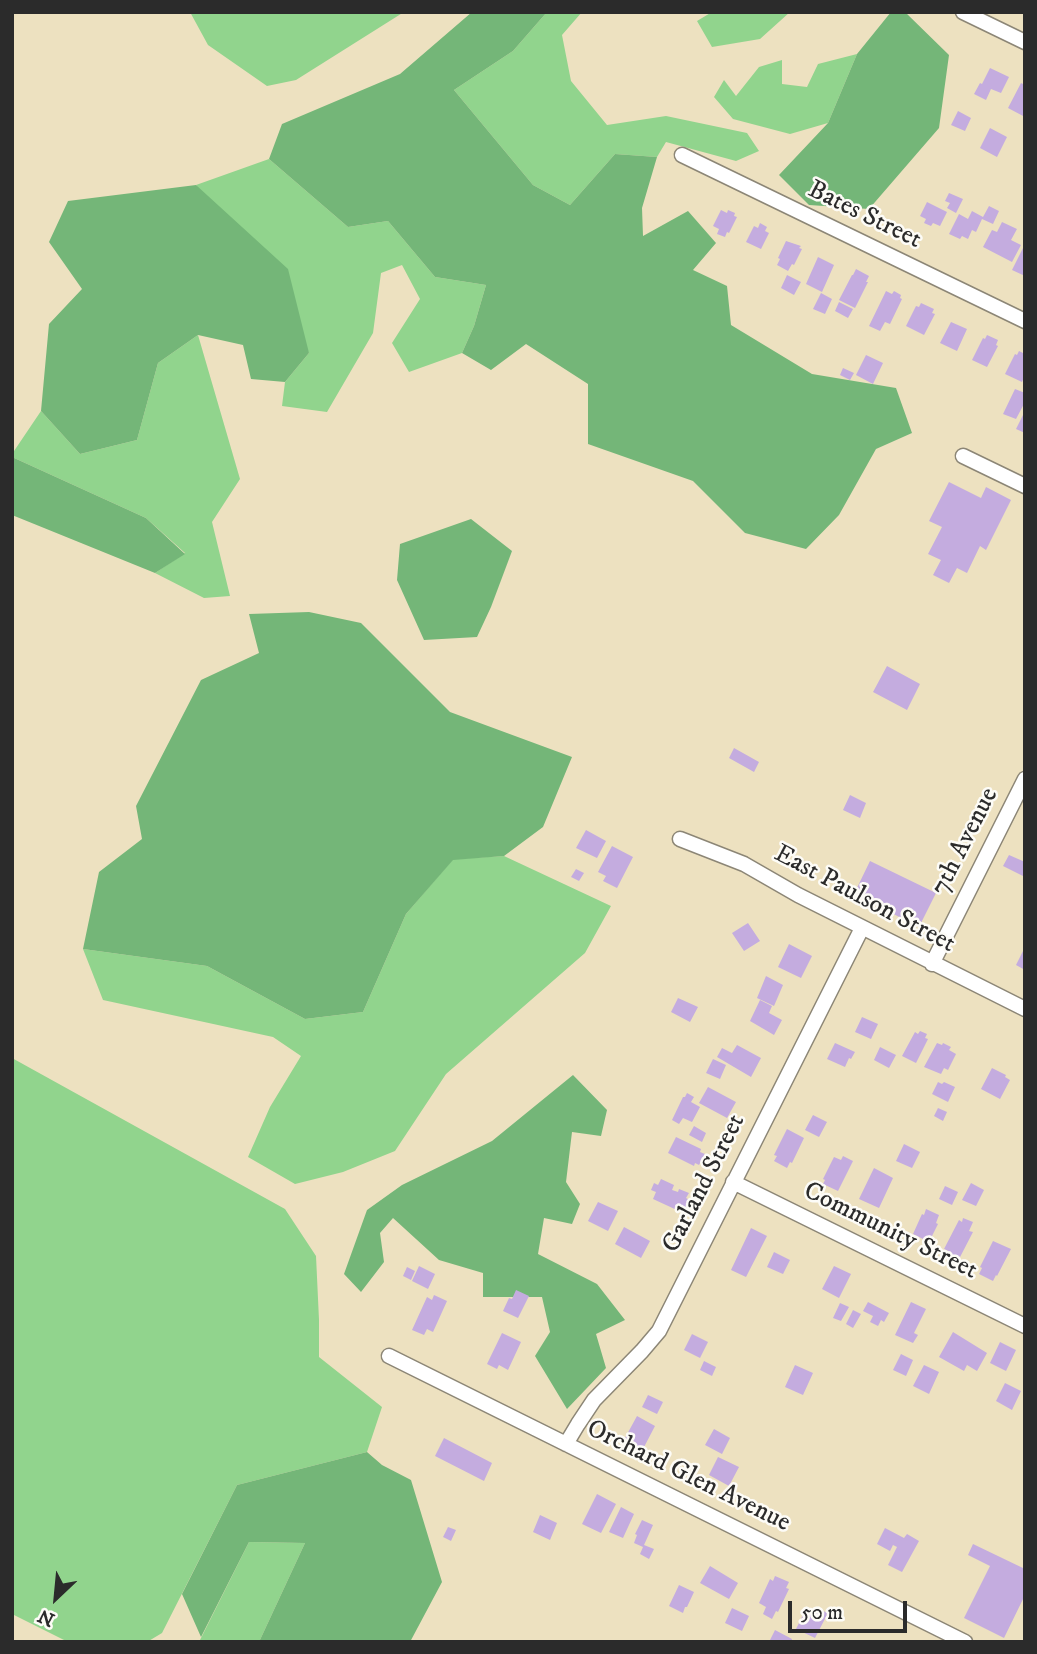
<!DOCTYPE html>
<html>
<head>
<meta charset="utf-8">
<style>
	body { margin:0 }
	#map { position:relative; width:1037px; height:1654px; overflow:hidden; background:#ede1c0; font-family:"IM FELL DW Pica",serif }
	canvas { display:block }
	.frame { position:absolute; inset:0; border:14px solid #2b2b2b; pointer-events:none }
	.north { position:absolute; left:21px; top:1563px; width:70px; height:70px; -webkit-text-stroke:5px #fdfcf7; paint-order:stroke; rotate:206deg; font-size:19px; font-weight:700; line-height:28px; text-align:center; color:#2b2b2b }
	.north::after { content:''; display:block; margin:auto; width:24px; height:32px; background:#2b2b2b; clip-path:polygon(50% 0,100% 100%,50% 72%,0 100%) }
	.scale { position:absolute; left:788px; top:1601px; width:119px; height:32px; box-sizing:border-box; border:4px solid #2b2b2b; border-top:0; padding-left:9px; font-size:21px; line-height:24px; white-space:nowrap; color:#2b2b2b; -webkit-text-stroke:5px #fdfcf7; paint-order:stroke }
</style>
</head>
<body>
<div id="map">
<canvas width="1037" height="1654"></canvas>
<div class="frame"></div>
<div class="north">N</div>
<div class="scale">50 m</div>
</div>
<script>
const ctx = document.querySelector('canvas').getContext('2d');
ctx.lineJoin = 'round';
function fillPath(path, color) { ctx.fillStyle = color; ctx.fill(path, 'evenodd'); }
const toPath = rows => new Path2D(rows.map(r => 'M' + r).join(''));
function strokePath(path, color, width, dash) { ctx.strokeStyle = color; ctx.lineWidth = width; ctx.lineCap = dash ? 'butt' : 'round'; ctx.setLineDash(dash || []); ctx.stroke(path); }
function label(font, color, halo, rows, align = 'center') {
  ctx.font = font + ' "IM FELL DW Pica",serif'; ctx.lineWidth = 5; ctx.setLineDash([]); ctx.textBaseline = 'middle'; ctx.strokeStyle = halo; ctx.fillStyle = color; for (const [text, x, y, turn = 0] of rows) {
    ctx.save(); ctx.translate(x, y); ctx.rotate((+turn || 0) * Math.PI / 180); ctx.textAlign = isNaN(turn) ? turn : align; if (halo) ctx.strokeText(text, 0, 0); ctx.fillText(text, 0, 0); ctx.restore();
  }
}
const green = toPath([
	[190,12,404,12,296,80,267,86,208,45],
	[547,12,582,12,562,35,571,81,607,125,666,116,747,133,759,151,736,161,666,142,657,157,615,154,570,205,533,185,454,90,513,51],
	[712,12,790,12,760,39,712,47,697,21],
	[857,54,828,123,790,134,733,119,714,97,724,80,736,96,759,67,782,60,782,84,807,87,818,64],
	[269,159,348,227,388,221,435,277,486,285,474,326,462,353,409,372,392,343,420,299,402,265,381,273,373,333,327,412,282,406,285,382,309,353,196,185],
	[198,335,240,479,212,522,230,596,204,598,155,573,185,553,146,518,12,457,12,454,41,411,80,454,137,440,158,363],
	[504,856,611,906,585,953,446,1074,395,1151,343,1172,295,1184,248,1157,270,1107,301,1056,273,1037,103,1000,83,949,207,966,305,1019,363,1012,406,914,453,859],
	[12,1058,285,1209,316,1256,319,1320,319,1357,382,1407,367,1452,237,1485,162,1633,147,1642,68,1642,12,1614],
	[249,1542,305,1543,259,1642,199,1642]
]);
const forest = toPath([
	[472,12,547,12,513,51,454,90,533,185,570,205,615,154,657,157,642,208,643,236,688,211,716,243,693,270,727,286,731,325,812,374,896,388,912,433,876,449,839,515,806,549,745,533,693,481,588,444,588,384,526,344,491,370,462,353,474,326,486,285,435,277,388,221,348,227,269,159,282,124,400,74],
	[891,12,905,12,949,55,939,128,869,209,809,205,779,175,828,123,857,54],
	[196,185,288,269,309,353,285,382,251,379,243,345,198,335,158,363,137,440,80,454,41,411,49,324,82,289,49,242,68,201],
	[12,457,146,518,185,554,155,573,12,515],
	[471,519,512,551,491,607,477,637,424,640,397,580,400,544],
	[309,612,361,623,450,712,572,757,543,827,504,856,453,860,406,914,363,1012,305,1019,207,966,83,949,99,872,142,839,136,806,201,680,259,653,249,614],
	[573,1075,607,1110,601,1136,572,1132,566,1182,580,1204,572,1224,544,1218,538,1254,597,1284,625,1320,596,1334,606,1368,567,1409,535,1356,550,1332,542,1297,483,1297,483,1273,439,1260,393,1218,380,1233,384,1262,361,1292,344,1274,367,1210,402,1185,492,1141],
	[367,1452,382,1465,411,1480,442,1582,410,1642,259,1642,305,1543,249,1542,201,1637,182,1594,237,1485]
]);
const building = toPath([
	[990,68,1009,77,1001,93,991,89,986,100,974,94,980,83,982,84],
	[1021,83,1025,85,1025,117,1008,108],
	[958,111,971,118,965,131,951,125],
	[990,128,1007,137,997,157,980,148],
	[949,193,963,199,956,213,947,208,950,203,945,201],
	[927,202,947,212,940,226,933,223,931,226,924,223,926,219,920,216],
	[989,206,999,211,993,224,982,219,976,232,972,230,968,239,962,236,960,239,949,234,959,214,968,219,972,211,983,217],
	[721,210,727,213,728,210,735,213,734,216,737,217,729,233,727,232,725,237,717,234,719,229,713,226],
	[1002,222,1017,229,1011,240,1021,245,1012,262,983,247,992,230,997,232],
	[760,223,767,227,765,231,769,233,761,249,746,242,754,226,758,228],
	[786,241,801,246,799,248,802,249,794,265,792,264,788,271,777,265,780,259,778,258],
	[1025,244,1025,276,1012,270],
	[818,257,834,265,822,292,806,284],
	[856,269,869,276,866,282,868,282,855,308,839,300,852,275,853,275],
	[787,275,801,282,794,295,781,288],
	[886,291,892,294,894,291,901,295,900,298,902,299,890,324,885,322,880,331,869,326],
	[821,293,832,299,825,314,813,309],
	[839,302,853,309,848,318,835,311],
	[921,303,934,309,932,313,935,314,924,335,906,326,916,306,919,307],
	[951,322,967,329,957,351,940,343],
	[987,335,998,340,996,345,998,346,987,367,972,360,983,338,985,339],
	[1019,351,1025,354,1025,375,1022,382,1005,374,1015,354,1017,355],
	[866,355,883,363,873,384,856,375],
	[843,368,854,373,850,380,840,375],
	[1015,389,1025,393,1025,402,1016,419,1003,414],
	[1025,411,1025,433,1016,429],
	[949,482,981,498,986,487,1011,500,986,550,980,546,967,573,957,568,949,583,933,575,941,560,928,554,942,527,929,521],
	[887,666,920,684,907,710,873,692],
	[734,748,759,762,754,772,729,758],
	[850,795,866,803,860,818,843,810],
	[586,830,606,841,597,858,576,848],
	[612,846,633,857,617,888,603,881,606,876,598,872],
	[1009,855,1025,862,1025,877,1003,866],
	[870,861,936,893,919,927,854,894],
	[576,869,584,873,579,881,571,877],
	[748,923,760,941,744,951,732,933],
	[789,944,812,956,801,978,778,967],
	[1025,947,1025,970,1016,965],
	[766,976,783,985,774,1006,757,998],
	[678,998,698,1007,690,1022,671,1012],
	[760,1000,772,1006,769,1013,782,1020,774,1035,750,1021],
	[862,1017,878,1024,871,1039,855,1032],
	[920,1031,927,1034,925,1038,928,1039,916,1063,902,1056,915,1032,918,1034],
	[835,1043,855,1052,851,1059,849,1058,845,1067,827,1059],
	[937,1043,942,1045,943,1043,951,1047,949,1050,956,1054,948,1070,944,1068,941,1074,924,1067],
	[737,1045,761,1058,751,1077,717,1057,722,1048,732,1053],
	[880,1047,896,1055,889,1068,874,1060],
	[713,1059,726,1065,720,1079,706,1073],
	[992,1068,1006,1075,1005,1077,1010,1080,1000,1099,981,1089],
	[938,1082,942,1084,944,1082,955,1087,948,1102,932,1094],
	[708,1087,736,1102,727,1118,699,1103],
	[687,1093,694,1097,691,1102,700,1107,692,1122,683,1118,679,1124,672,1120,683,1097,685,1097],
	[938,1108,947,1112,943,1121,934,1116],
	[813,1115,827,1122,819,1137,805,1130],
	[694,1126,706,1133,702,1142,689,1135],
	[787,1129,804,1138,792,1163,790,1162,787,1168,774,1161,777,1156,774,1155],
	[676,1137,701,1149,700,1152,705,1154,699,1165,695,1163,694,1166,668,1153],
	[904,1144,920,1152,912,1168,896,1161],
	[843,1156,853,1161,838,1191,823,1184,825,1180,823,1179,834,1157,841,1160],
	[874,1168,893,1178,879,1208,859,1199],
	[661,1179,674,1185,672,1190,678,1192,679,1189,689,1193,686,1198,691,1201,685,1213,679,1210,679,1211,653,1199,656,1192,651,1190,654,1183,658,1185],
	[971,1183,984,1190,976,1206,962,1200],
	[945,1186,958,1192,952,1205,939,1199],
	[598,1202,618,1211,608,1231,588,1221],
	[926,1209,939,1215,936,1223,938,1224,929,1242,913,1234,922,1214,924,1215],
	[963,1218,973,1222,969,1231,973,1232,958,1261,948,1257,951,1252,944,1249,959,1220,962,1222],
	[624,1227,650,1241,641,1258,615,1244],
	[751,1228,767,1236,746,1277,731,1270],
	[993,1241,1011,1249,997,1276,996,1275,993,1281,979,1274,982,1268,980,1267],
	[774,1252,790,1260,783,1274,767,1267],
	[419,1266,435,1274,428,1289,412,1281],
	[834,1266,851,1274,839,1298,822,1289],
	[407,1267,415,1271,411,1280,403,1276],
	[516,1290,529,1296,518,1318,503,1311,509,1298,512,1299],
	[434,1295,447,1301,433,1332,427,1329,424,1335,412,1330,427,1297,432,1300],
	[868,1302,889,1313,884,1322,881,1320,878,1326,870,1322,873,1316,863,1311],
	[911,1302,926,1309,914,1333,918,1335,913,1343,895,1335],
	[840,1303,849,1307,841,1321,833,1318],
	[853,1310,861,1314,853,1328,846,1324],
	[953,1332,987,1353,977,1371,967,1365,964,1371,939,1357],
	[502,1333,521,1342,508,1370,499,1365,497,1369,487,1364],
	[692,1334,708,1342,700,1358,684,1350],
	[1000,1342,1016,1350,1006,1371,990,1363],
	[901,1354,913,1360,906,1376,893,1370],
	[704,1361,716,1367,712,1376,700,1370],
	[795,1365,813,1373,803,1395,785,1387],
	[924,1365,939,1372,929,1394,913,1386],
	[1005,1383,1021,1391,1012,1410,996,1401],
	[648,1395,663,1402,657,1414,642,1407],
	[637,1416,655,1426,643,1449,639,1447,637,1451,626,1445,628,1440,625,1438],
	[714,1429,730,1438,722,1454,705,1445],
	[444,1438,492,1463,484,1481,435,1456],
	[718,1457,739,1467,729,1486,709,1475],
	[597,1494,616,1504,601,1533,582,1524],
	[621,1507,634,1514,623,1538,609,1532],
	[540,1515,557,1523,550,1540,533,1532],
	[642,1520,653,1525,644,1545,654,1549,649,1559,640,1554,643,1547,634,1543,637,1535,635,1534],
	[448,1527,456,1530,451,1541,443,1537],
	[885,1528,904,1538,907,1534,919,1541,902,1572,888,1565,897,1547,893,1545,890,1551,877,1544],
	[973,1544,1025,1569,1025,1595,1004,1638,964,1618,990,1566,968,1555],
	[710,1566,738,1583,729,1599,700,1583],
	[775,1576,789,1582,786,1588,789,1589,778,1612,776,1611,772,1619,763,1614,766,1607,759,1603,770,1579,773,1581],
	[679,1585,694,1592,687,1607,685,1607,683,1613,669,1606],
	[807,1607,816,1612,818,1609,828,1613,815,1638,796,1629],
	[732,1608,749,1616,742,1631,725,1623],
	[775,1630,792,1639,791,1642,769,1642]
]);
const street = toPath([
	[963,12,1025,42],
	[682,155,1025,321],
	[963,456,1025,486],
	[680,839,744,864,798,895,1025,1009],
	[932,964,1025,779],
	[733,1182,1025,1326],
	[389,1356,965,1642],
	[566,1444,578,1424,594,1400,642,1351,659,1331,862,928]
]);
const streetNames = [
	["Bates Street",864,216,26],
	["7th Avenue",966,842,-63],
	["East Paulson Street",864,900,28],
	["Garland Street",705,1184,-63],
	["Community Street",890,1232,26],
	["Orchard Glen Avenue",688,1477,26]
];
fillPath(green, '#91d48d');
fillPath(forest, '#74b678');
fillPath(building, '#c4acdf');
strokePath(street, '#8c8676', 17);
strokePath(street, '#fff', 14);
label('26px', '#2b2b2b', '#fdfcf7', streetNames);
</script>
</body>
</html>
